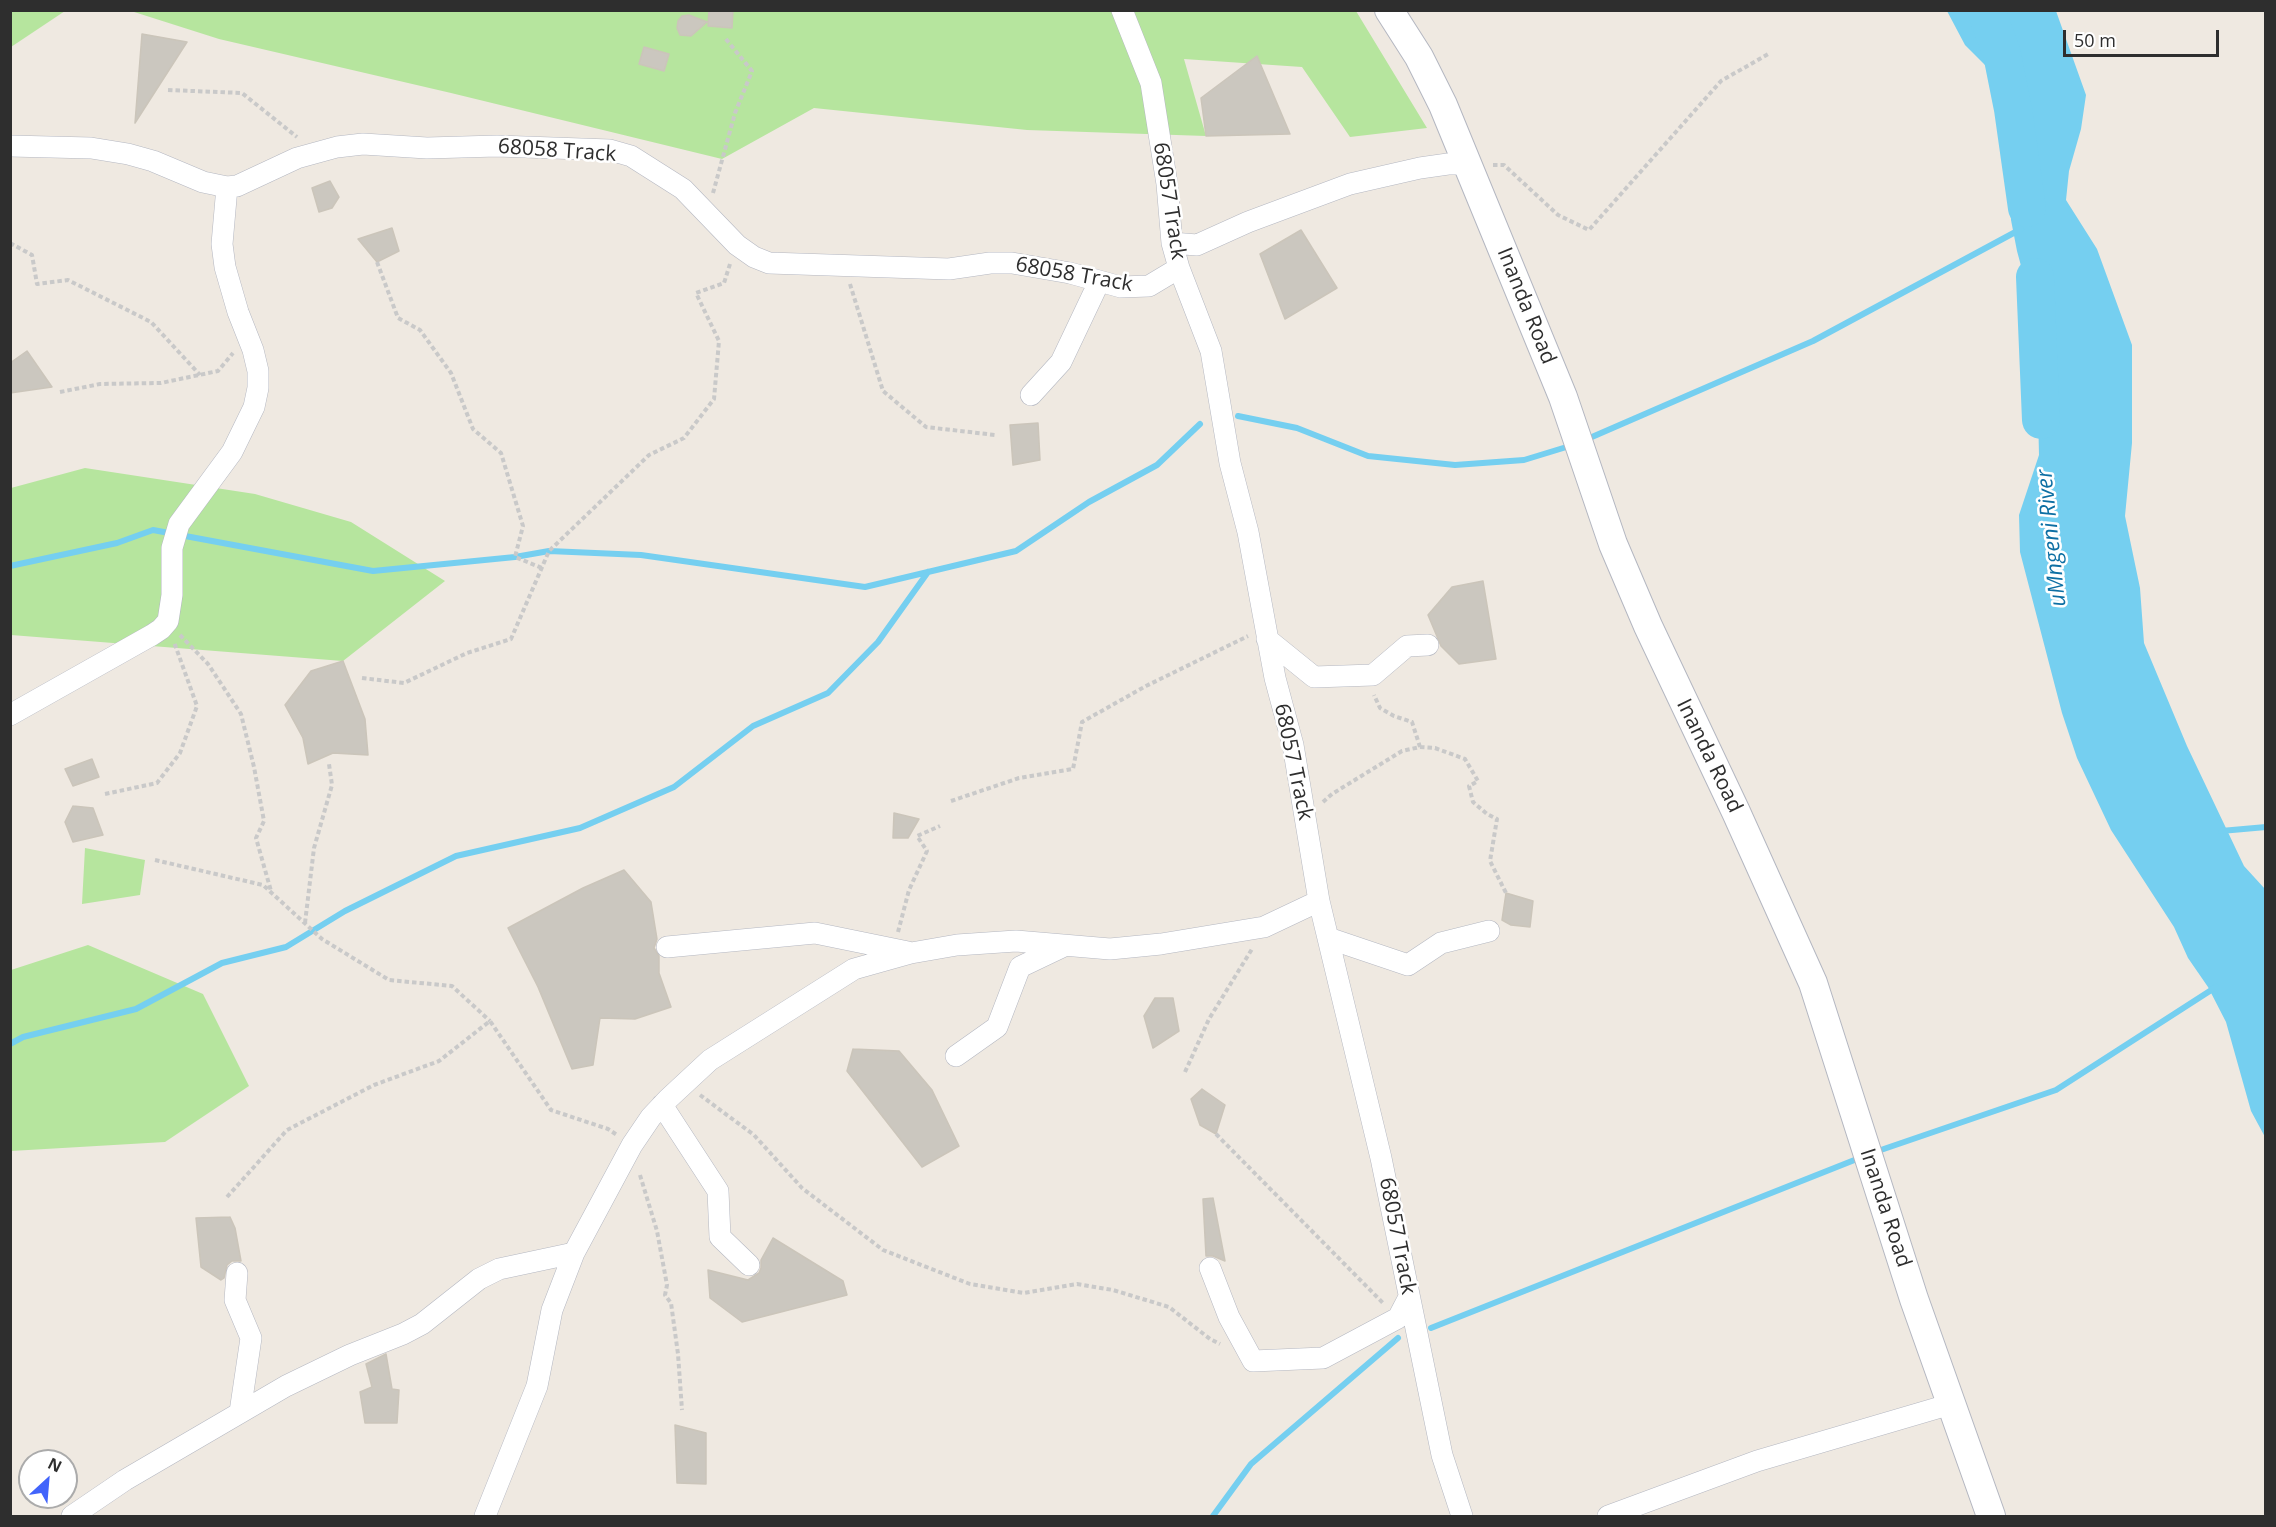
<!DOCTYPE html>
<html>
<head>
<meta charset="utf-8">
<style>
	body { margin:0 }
	#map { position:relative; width:2276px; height:1527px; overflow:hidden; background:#efe9e1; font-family:"Open Sans",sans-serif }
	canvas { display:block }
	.frame { position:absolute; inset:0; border:12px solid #2e2e2e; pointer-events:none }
	.north { position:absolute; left:18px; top:1449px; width:60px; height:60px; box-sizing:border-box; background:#fff; border:2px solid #ababab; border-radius:50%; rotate:26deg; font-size:16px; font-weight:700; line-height:24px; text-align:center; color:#2e2e2e }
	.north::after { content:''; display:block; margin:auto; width:21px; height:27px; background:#4264fb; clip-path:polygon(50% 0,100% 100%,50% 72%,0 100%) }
	.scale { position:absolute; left:2063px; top:30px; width:156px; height:27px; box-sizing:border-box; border:3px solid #2e2e2e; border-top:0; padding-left:8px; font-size:18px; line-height:21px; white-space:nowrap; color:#2e2e2e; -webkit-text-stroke:4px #fff; paint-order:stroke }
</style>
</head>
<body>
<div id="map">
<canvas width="2276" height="1527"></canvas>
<div class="frame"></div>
<div class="north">N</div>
<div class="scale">50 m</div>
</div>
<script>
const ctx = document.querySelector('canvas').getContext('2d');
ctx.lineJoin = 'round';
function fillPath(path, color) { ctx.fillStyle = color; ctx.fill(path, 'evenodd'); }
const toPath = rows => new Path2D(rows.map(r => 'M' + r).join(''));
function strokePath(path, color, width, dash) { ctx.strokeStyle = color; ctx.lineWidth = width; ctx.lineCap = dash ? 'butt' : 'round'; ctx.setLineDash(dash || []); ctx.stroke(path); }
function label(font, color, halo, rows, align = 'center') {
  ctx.font = font + ' "Open Sans",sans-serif'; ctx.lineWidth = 5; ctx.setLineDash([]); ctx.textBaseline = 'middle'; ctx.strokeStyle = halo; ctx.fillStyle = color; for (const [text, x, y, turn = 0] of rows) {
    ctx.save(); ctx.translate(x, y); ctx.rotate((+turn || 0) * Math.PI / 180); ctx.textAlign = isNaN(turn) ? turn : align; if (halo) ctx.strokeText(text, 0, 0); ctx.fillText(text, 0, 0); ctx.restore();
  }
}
const green = toPath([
	[11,10,65,10,65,11,11,47],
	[131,11,1356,11,1427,128,1350,137,1302,67,1184,59,1206,136,1027,130,814,108,722,159,451,93,219,39],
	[85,468,255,494,351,522,445,581,343,661,11,635,11,488],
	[85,848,145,860,140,895,82,904],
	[88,945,203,994,249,1086,165,1142,11,1151,11,970]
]);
const water = toPath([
	[1947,11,2056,11,2086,95,2081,129,2069,171,2066,200,2097,249,2132,345,2132,443,2125,516,2140,588,2144,643,2187,746,2244,866,2265,889,2265,1137,2251,1111,2226,1022,2208,987,2188,958,2174,927,2111,830,2077,758,2062,713,2020,552,2019,515,2039,455,2038,412,2040,336,2017,251,2011,220,2010,188,2026,134,2021,110,2010,90,1965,45]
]);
const stream = toPath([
	[1238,416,1297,428,1368,456,1455,465,1524,460,1573,445],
	[1585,440,1813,341,2021,229],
	[10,566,117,543,153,530,373,571,515,557,549,551,641,555,865,587,1016,551,1089,502,1157,465,1200,424],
	[2221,831,2266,827],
	[10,1044,23,1037,136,1009,222,963,286,947,345,911,456,856,580,828,674,787,753,726,828,693,878,642,928,572],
	[1875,1152,2056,1090,2216,987],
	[1431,1328,1862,1157],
	[1213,1516,1251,1464,1398,1338]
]);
const river = toPath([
	[1986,10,2002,54,2013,109,2027,208],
	[2035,277,2041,420]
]);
const building = toPath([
	[709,10,733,10,732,28,708,26,709,10],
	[689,15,707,22,691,36,680,35,677,28,678,21,682,16,689,15],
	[142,34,187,42,135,123,142,34],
	[644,47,669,54,664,71,639,64,644,47],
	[1257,56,1290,134,1206,136,1201,98,1257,56],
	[330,181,339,197,332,208,319,212,312,188,330,181],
	[392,228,399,251,377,262,358,239,392,228],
	[1301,230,1337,288,1285,319,1260,254,1301,230],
	[27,351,52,387,10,393,10,363,27,351],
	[1038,423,1040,460,1013,465,1010,425,1038,423],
	[1483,581,1496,659,1459,664,1441,646,1428,615,1452,587,1483,581],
	[343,661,365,719,368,755,333,753,308,764,303,738,285,705,311,671,343,661],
	[92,759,99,777,73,786,65,769,92,759],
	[73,806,93,808,103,835,73,842,65,822,73,806],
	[894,813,919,819,908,838,893,838,894,813],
	[624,870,651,902,657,939,654,948,659,956,659,973,671,1007,635,1019,600,1018,593,1065,572,1069,538,987,508,928,583,888,624,870],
	[1506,893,1533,901,1530,927,1511,925,1502,920,1506,893],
	[1155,998,1173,998,1179,1031,1153,1048,1144,1016,1155,998],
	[853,1049,899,1051,932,1090,959,1146,922,1167,847,1071,853,1049],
	[1202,1089,1225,1105,1216,1134,1200,1125,1191,1099,1202,1089],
	[1213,1198,1225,1261,1213,1256,1206,1256,1203,1199,1213,1198],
	[230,1217,235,1228,241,1261,232,1261,227,1265,224,1278,221,1280,201,1267,196,1218,230,1217],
	[773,1238,843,1281,847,1295,742,1322,710,1298,708,1270,748,1280,759,1273,761,1268,761,1260,773,1238],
	[386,1354,392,1389,399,1390,397,1423,365,1423,360,1392,372,1387,366,1364,386,1354],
	[675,1425,706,1433,706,1484,677,1483,675,1425]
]);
const path = toPath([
	[168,90,242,93,297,137],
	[1493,165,1504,165,1558,215,1589,230,1721,81,1770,53],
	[713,193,735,113,752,71,725,38],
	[10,243,32,255,37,284,68,280,151,322,200,375],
	[377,262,398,318,420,330,451,373,473,429,501,453,523,526,515,557,542,568],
	[850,284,883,391,926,427,995,435],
	[60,392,100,384,161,383,218,371,233,353],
	[180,635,208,664,241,714,254,767,264,821,256,838,271,891],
	[362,678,404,683,467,653,511,639,549,551,649,455,684,438,714,399,719,341,696,293,724,283,730,264],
	[1420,747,1435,748,1465,759,1478,781,1469,786,1473,802,1487,814,1497,819,1490,861,1506,893],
	[105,794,157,783,180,753,197,706,174,642],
	[951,801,1019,778,1073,769,1082,722,1146,686,1248,636],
	[1323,802,1332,794,1402,751,1420,747,1412,722,1394,716,1380,708,1374,695],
	[155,860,263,885,322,939,389,980,452,986,490,1021],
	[305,923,314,848,332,785,329,764],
	[898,932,909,890,927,851,917,836,940,826],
	[1185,1072,1209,1019,1252,949],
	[700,1095,754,1135,802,1188,883,1250,970,1284,1024,1293,1077,1284,1113,1290,1169,1307,1210,1339,1220,1344],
	[1216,1134,1383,1303],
	[640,1175,657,1231,667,1285,665,1295,671,1303,678,1354,682,1410],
	[227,1197,287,1130,374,1085,439,1061,490,1021,551,1110,608,1129,617,1135]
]);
const street = toPath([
	[1122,10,1151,83,1167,184,1172,243,1179,268,1211,351,1230,463,1248,532,1275,678,1293,745,1319,901,1381,1158,1442,1455,1462,1516],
	[10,146,91,148,128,154,153,161,203,182,227,187,237,186,297,158,337,147,363,144,427,148,497,146,610,150,631,156,683,189,737,245,754,257,769,263,949,269,990,263,1012,263,1070,273,1121,287,1149,286,1179,268],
	[1172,243,1197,245,1248,222,1350,184,1420,168,1448,164,1468,164],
	[1031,395,1061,362,1099,282],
	[1267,639,1314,677,1373,675,1407,646,1428,645],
	[10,715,152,635,161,629,168,621,172,595,172,548,179,524,232,452,254,407,258,388,258,371,253,350,238,312,225,267,222,244,227,187],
	[1328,938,1408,965,1441,943,1489,931],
	[667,947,815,933,908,952],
	[956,1056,997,1027,1020,967,1064,946],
	[662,1105,718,1191,720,1237,749,1265],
	[1210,1268,1229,1317,1253,1361,1323,1358,1398,1318,1409,1297],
	[237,1273,235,1300,251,1338,240,1412],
	[72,1516,125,1480,286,1386,350,1355,403,1334,422,1324,479,1279,499,1269,574,1253],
	[485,1516,537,1386,552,1310,574,1253,632,1145,651,1117,668,1099,710,1060,854,969,911,953,957,945,1016,941,1110,949,1161,944,1264,927,1319,901],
	[1608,1516,1757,1461,1951,1404]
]);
const secondary = toPath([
	[1389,10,1419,57,1443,105,1563,397,1613,544,1648,626,1736,812,1813,983,1914,1299,1991,1516]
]);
const streetNames = [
	["68058 Track",557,151,4],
	["68057 Track",1169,201,81],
	["68058 Track",1074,275,10],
	["Inanda Road",1526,306,68],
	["Inanda Road",1709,756,64],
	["68057 Track",1293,762,78],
	["Inanda Road",1885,1208,72],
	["68057 Track",1397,1236,79]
];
const waterNames = [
	["uMngeni River",2052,538,-96]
];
fillPath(green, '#b6e59e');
fillPath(water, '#75cff0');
strokePath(stream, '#75cff0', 6);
strokePath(river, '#75cff0', 38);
fillPath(building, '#cbc7bf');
strokePath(building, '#cbc5ba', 1.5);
strokePath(street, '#b4b7c1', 22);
strokePath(secondary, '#b4b7c1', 30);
strokePath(path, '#c9c9c9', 4, [4.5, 3]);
strokePath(street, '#fff', 21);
strokePath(secondary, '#fff', 28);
label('21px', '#2e2e2e', '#fff', streetNames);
label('italic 22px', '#0d6fa3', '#fff', waterNames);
</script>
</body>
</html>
